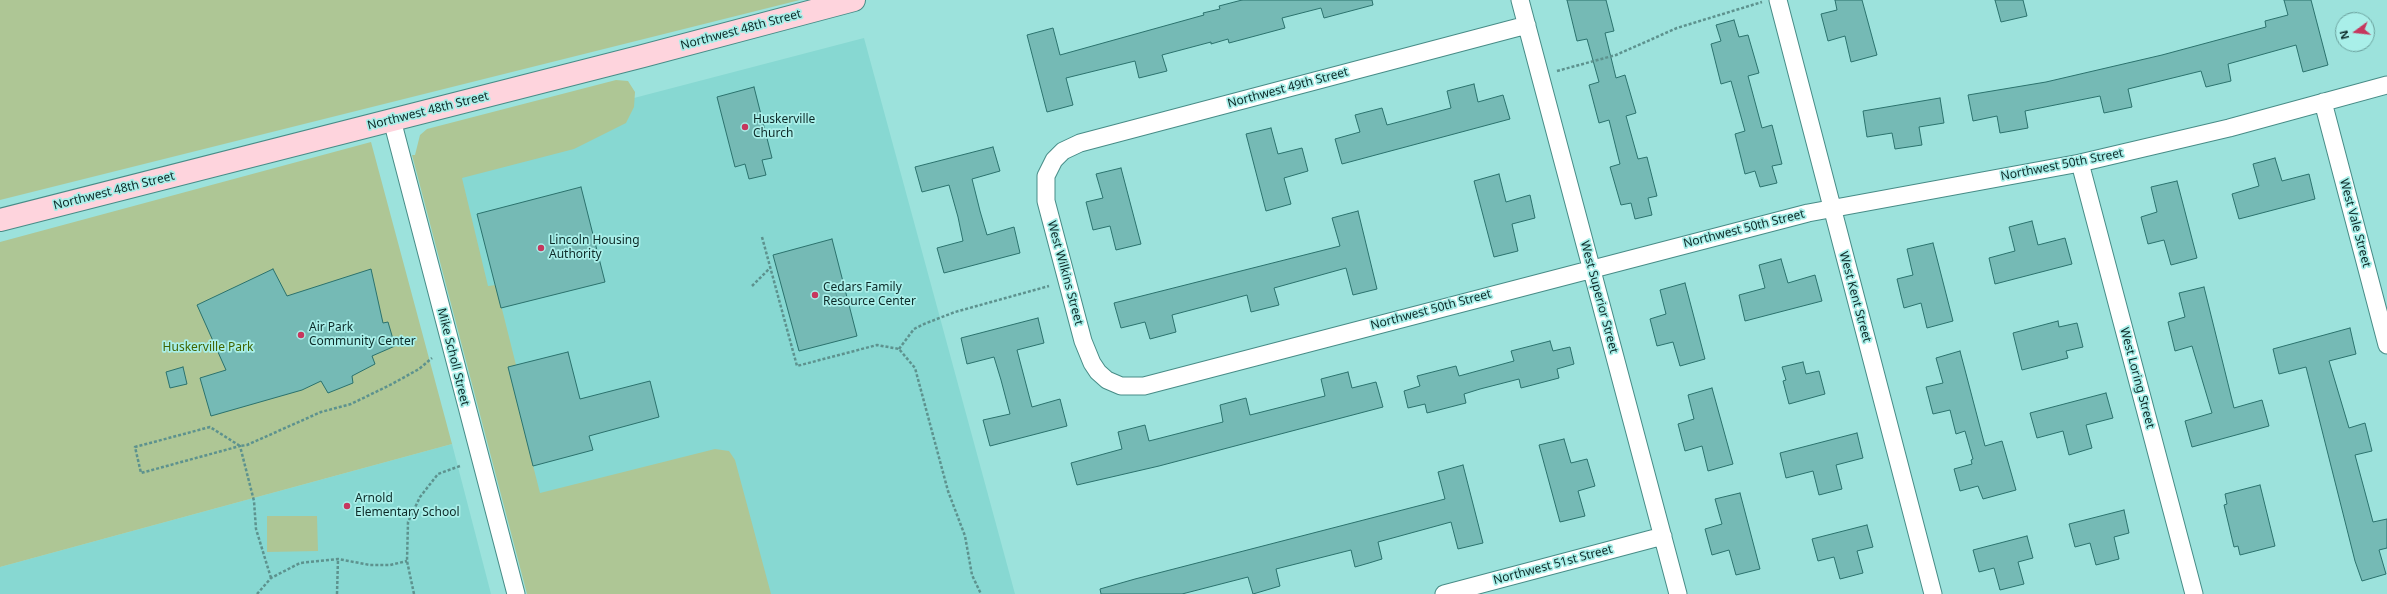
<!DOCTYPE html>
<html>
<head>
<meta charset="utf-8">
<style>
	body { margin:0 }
	#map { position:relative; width:2387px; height:594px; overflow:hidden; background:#9ce2dc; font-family:"Noto Sans",sans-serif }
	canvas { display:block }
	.north { position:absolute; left:2335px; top:12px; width:40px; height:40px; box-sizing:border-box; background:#a9efe9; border:1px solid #6aa09c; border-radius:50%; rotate:255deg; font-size:11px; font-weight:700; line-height:16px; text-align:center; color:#0c2a28 }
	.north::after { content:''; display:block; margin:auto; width:14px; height:18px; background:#c6375e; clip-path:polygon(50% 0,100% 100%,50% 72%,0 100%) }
</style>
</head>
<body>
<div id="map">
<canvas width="2387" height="594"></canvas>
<div class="north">N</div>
</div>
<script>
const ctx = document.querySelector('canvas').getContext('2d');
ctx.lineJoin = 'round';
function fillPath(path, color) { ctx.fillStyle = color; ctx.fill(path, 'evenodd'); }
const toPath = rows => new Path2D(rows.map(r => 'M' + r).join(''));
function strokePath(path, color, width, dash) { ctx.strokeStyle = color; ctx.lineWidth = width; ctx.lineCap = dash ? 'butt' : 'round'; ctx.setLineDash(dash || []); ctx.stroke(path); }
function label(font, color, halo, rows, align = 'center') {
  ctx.font = font + ' "Noto Sans",sans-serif'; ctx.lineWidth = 3.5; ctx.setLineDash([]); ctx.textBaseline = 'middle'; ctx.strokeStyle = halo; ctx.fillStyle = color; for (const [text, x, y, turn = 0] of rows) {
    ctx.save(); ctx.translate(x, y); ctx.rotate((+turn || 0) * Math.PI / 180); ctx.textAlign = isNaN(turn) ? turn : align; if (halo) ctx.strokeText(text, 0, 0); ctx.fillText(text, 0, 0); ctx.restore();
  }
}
const built = toPath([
	[864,38,1015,594,548,594,427,152],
	[452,444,491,594,0,594,0,567]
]);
const green = toPath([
	[0,0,800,0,0,200],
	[616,80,628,81,635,92,634,107,626,123,574,149,462,178,488,286,496,285,516,365,508,367,540,493,715,449,729,451,735,460,771,594,527,594,412,155,415,155,420,135,427,129],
	[371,142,452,444,0,567,0,242],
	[267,516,317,516,318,551,267,552]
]);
const building = toPath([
	[1242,0,1372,0,1373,5,1324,18,1321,8,1282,18,1285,28,1229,43,1228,39,1211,44,1211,42,1162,55,1167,71,1139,78,1135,61,1066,78,1073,105,1047,112,1027,35,1053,28,1060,55,1204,15,1203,13,1220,9,1219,6,1242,0],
	[1567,0,1606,0,1614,31,1605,33,1616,78,1625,75,1636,113,1626,116,1638,159,1647,157,1657,196,1648,198,1652,215,1635,219,1631,203,1621,205,1610,167,1620,164,1609,120,1599,123,1589,85,1599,82,1587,39,1577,41,1567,0],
	[1835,0,1862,0,1877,55,1851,62,1845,36,1828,41,1821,14,1837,10,1835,0],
	[1995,0,2023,0,2027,16,2001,22,1995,0],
	[2284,0,2311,0,2328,65,2303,72,2296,45,2228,64,2231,81,2206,87,2201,71,2128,89,2132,107,2104,113,2100,96,2025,111,2028,128,2000,133,1997,116,1973,121,1968,95,2046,82,2162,55,2266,27,2265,21,2288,15,2284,0],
	[1734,20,1739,37,1748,35,1759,73,1748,76,1762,128,1772,125,1782,164,1772,166,1777,183,1760,187,1755,171,1745,174,1735,134,1745,131,1731,81,1721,84,1711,44,1721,41,1716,25,1734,20],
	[1474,84,1478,102,1503,95,1510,119,1342,164,1335,139,1360,132,1355,115,1382,108,1387,125,1425,115,1451,108,1447,91,1474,84],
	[754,87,772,158,762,160,766,175,749,179,745,164,735,167,717,97,754,87],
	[1940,98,1944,123,1919,127,1922,145,1895,149,1892,133,1867,137,1863,111,1940,98],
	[1271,128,1278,154,1302,148,1308,171,1284,178,1291,204,1266,211,1246,134,1271,128],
	[993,147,1000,171,972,179,980,211,987,235,1014,227,1020,253,944,273,937,248,963,241,958,217,949,185,922,192,915,167,993,147],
	[2275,158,2282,181,2309,174,2315,199,2239,219,2232,194,2259,186,2253,164,2275,158],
	[1121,168,1141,244,1116,250,1110,226,1093,230,1086,202,1103,198,1096,174,1121,168],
	[1499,174,1506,202,1530,195,1535,218,1512,224,1518,251,1494,257,1474,181,1499,174],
	[2177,181,2197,258,2171,265,2164,240,2148,244,2141,217,2157,212,2151,187,2177,181],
	[581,187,605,282,501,308,477,214,581,187],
	[1358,211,1377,289,1353,295,1346,268,1274,288,1279,305,1251,312,1247,295,1210,305,1172,315,1176,332,1150,339,1145,322,1121,328,1114,303,1340,246,1332,218,1358,211],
	[2032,221,2038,245,2065,238,2072,264,1995,284,1989,258,2015,251,2009,227,2032,221],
	[832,239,857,336,799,351,773,255,832,239],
	[1933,243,1953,321,1927,328,1921,303,1904,308,1897,279,1913,275,1907,249,1933,243],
	[1781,259,1788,283,1815,275,1822,301,1745,321,1739,295,1765,288,1759,265,1781,259],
	[273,269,287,296,371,269,383,323,388,322,395,346,372,356,375,364,352,376,353,383,328,393,321,381,302,390,211,416,200,378,226,370,197,305,273,269],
	[1685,283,1705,359,1680,366,1673,342,1657,346,1650,319,1666,314,1660,290,1685,283],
	[2204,287,2234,408,2262,400,2269,426,2192,447,2185,421,2212,413,2192,346,2175,351,2168,322,2185,317,2179,293,2204,287],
	[1038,318,1044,343,1017,350,1032,407,1060,399,1067,426,990,446,983,420,1010,414,1001,380,994,357,967,364,961,338,1038,318],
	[2058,321,2059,327,2077,323,2083,347,2066,351,2068,358,2022,370,2013,333,2058,321],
	[2350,328,2356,354,2329,361,2349,428,2365,423,2372,451,2355,455,2373,522,2387,519,2387,548,2379,550,2386,574,2362,581,2355,561,2306,367,2279,374,2273,349,2350,328],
	[1550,341,1553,351,1570,347,1574,364,1557,369,1559,378,1521,388,1519,379,1480,389,1464,394,1466,403,1427,413,1425,404,1408,408,1404,391,1420,386,1417,376,1456,366,1459,376,1514,361,1511,351,1550,341],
	[1960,351,1985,446,2002,441,2016,490,1983,499,1978,486,1960,491,1954,469,1972,464,1971,460,1973,459,1965,431,1956,434,1950,410,1933,414,1926,387,1943,383,1936,358,1960,351],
	[568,352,580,399,650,381,659,417,589,436,593,450,533,466,508,367,568,352],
	[1803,362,1806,374,1819,371,1825,394,1789,404,1783,381,1786,380,1782,367,1803,362],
	[183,367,187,384,170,388,166,372,183,367],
	[1348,372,1352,388,1376,382,1383,407,1159,466,1077,485,1071,463,1122,449,1118,432,1145,425,1149,441,1223,422,1220,405,1246,398,1250,415,1325,396,1321,379,1348,372],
	[1712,388,1733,464,1708,471,1702,446,1685,451,1678,424,1694,419,1688,395,1712,388],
	[2106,393,2113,418,2086,425,2092,448,2069,455,2063,431,2037,438,2030,413,2106,393],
	[1857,433,1863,458,1836,465,1842,489,1819,495,1813,471,1786,478,1780,453,1857,433],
	[1564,439,1571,463,1587,459,1595,486,1578,491,1585,516,1560,522,1539,445,1564,439],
	[1463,465,1483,543,1458,549,1451,522,1378,542,1382,559,1369,563,1355,567,1351,550,1276,569,1280,586,1253,594,1248,577,1182,594,1101,594,1100,589,1135,579,1445,499,1438,472,1463,465],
	[2260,485,2275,546,2240,555,2238,546,2234,547,2224,505,2227,504,2225,494,2260,485],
	[1740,493,1760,569,1736,575,1729,550,1712,555,1705,529,1722,524,1715,499,1740,493],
	[2124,510,2129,533,2114,537,2119,559,2096,565,2090,543,2075,547,2069,524,2124,510],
	[1867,525,1873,547,1857,551,1863,573,1840,579,1834,557,1818,561,1812,539,1867,525],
	[2027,536,2033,558,2018,562,2024,584,2000,590,1994,568,1979,572,1973,550,2027,536]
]);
const path = toPath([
	[1557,71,1616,55,1677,28,1762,2],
	[762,237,797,366,877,345,899,349,915,368,948,491,965,536,972,575,981,594],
	[752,286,770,268],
	[899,349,914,329,924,324,955,312,1049,286],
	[271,578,256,529,254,501,240,446,141,473,135,447,210,427,240,446,247,445,321,412,351,404,392,384,419,369,432,358],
	[257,594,271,578,300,563,338,559,370,565,390,565,407,561],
	[337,594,338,559],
	[414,594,407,561,408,522,420,497,438,474,460,466]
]);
const minor = toPath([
	[1520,0,1678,594],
	[1778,0,1933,594],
	[1527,25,1080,143,1063,151,1054,160,1046,176,1046,201,1083,341,1092,363,1098,372,1107,380,1121,386,1144,386,1808,213,2080,163,2229,128,2387,85],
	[2323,102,2387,345],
	[392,120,516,594],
	[2080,163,2194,594],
	[1444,594,1663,536]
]);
const secondary = toPath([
	[0,220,643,56,854,0]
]);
const markers = [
	[745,127,4,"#c6375e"],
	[541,248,4,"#c6375e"],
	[815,295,4,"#c6375e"],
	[301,335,4,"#c6375e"],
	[347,506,4,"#c6375e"]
];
const streetNames = [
	["Northwest 48th Street",741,30,-15],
	["Northwest 49th Street",1288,88,-15],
	["Northwest 48th Street",428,111,-14],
	["Northwest 50th Street",2062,165,-11],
	["Northwest 48th Street",114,191,-14],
	["West Vale Street",2355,223,75],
	["Northwest 50th Street",1744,229,-14],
	["West Wilkins Street",1065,273,75],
	["West Superior Street",1599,297,75],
	["West Kent Street",1855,297,75],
	["Northwest 50th Street",1431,310,-15],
	["Mike Scholl Street",453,357,76],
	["West Loring Street",2137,378,75],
	["Northwest 51st Street",1553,565,-15]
];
const poiNames = [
	["Huskerville",753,120],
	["Church",753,134],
	["Lincoln Housing",549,241],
	["Authority",549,255],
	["Cedars Family",823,288],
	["Resource Center",823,302],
	["Air Park",309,328],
	["Community Center",309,342],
	["Arnold",355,499],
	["Elementary School",355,513]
];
const parkNames = [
	["Huskerville Park",208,348]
];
fillPath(built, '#87d8d2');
fillPath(green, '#aec695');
fillPath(building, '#75bab5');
strokePath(building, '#2b726d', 1);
strokePath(minor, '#478c87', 19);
strokePath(secondary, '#478c87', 24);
strokePath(path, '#5d928e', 2.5, [3, 2]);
strokePath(minor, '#fff', 17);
strokePath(secondary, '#fed4dd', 22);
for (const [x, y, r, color] of markers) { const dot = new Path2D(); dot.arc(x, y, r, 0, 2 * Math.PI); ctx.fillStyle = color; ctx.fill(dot); strokePath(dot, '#a9efe9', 1.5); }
label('12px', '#0c2a28', '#a9efe9', streetNames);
label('12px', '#0c2a28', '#a9efe9', poiNames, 'left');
label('12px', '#416300', '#a9efe9', parkNames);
</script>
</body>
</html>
